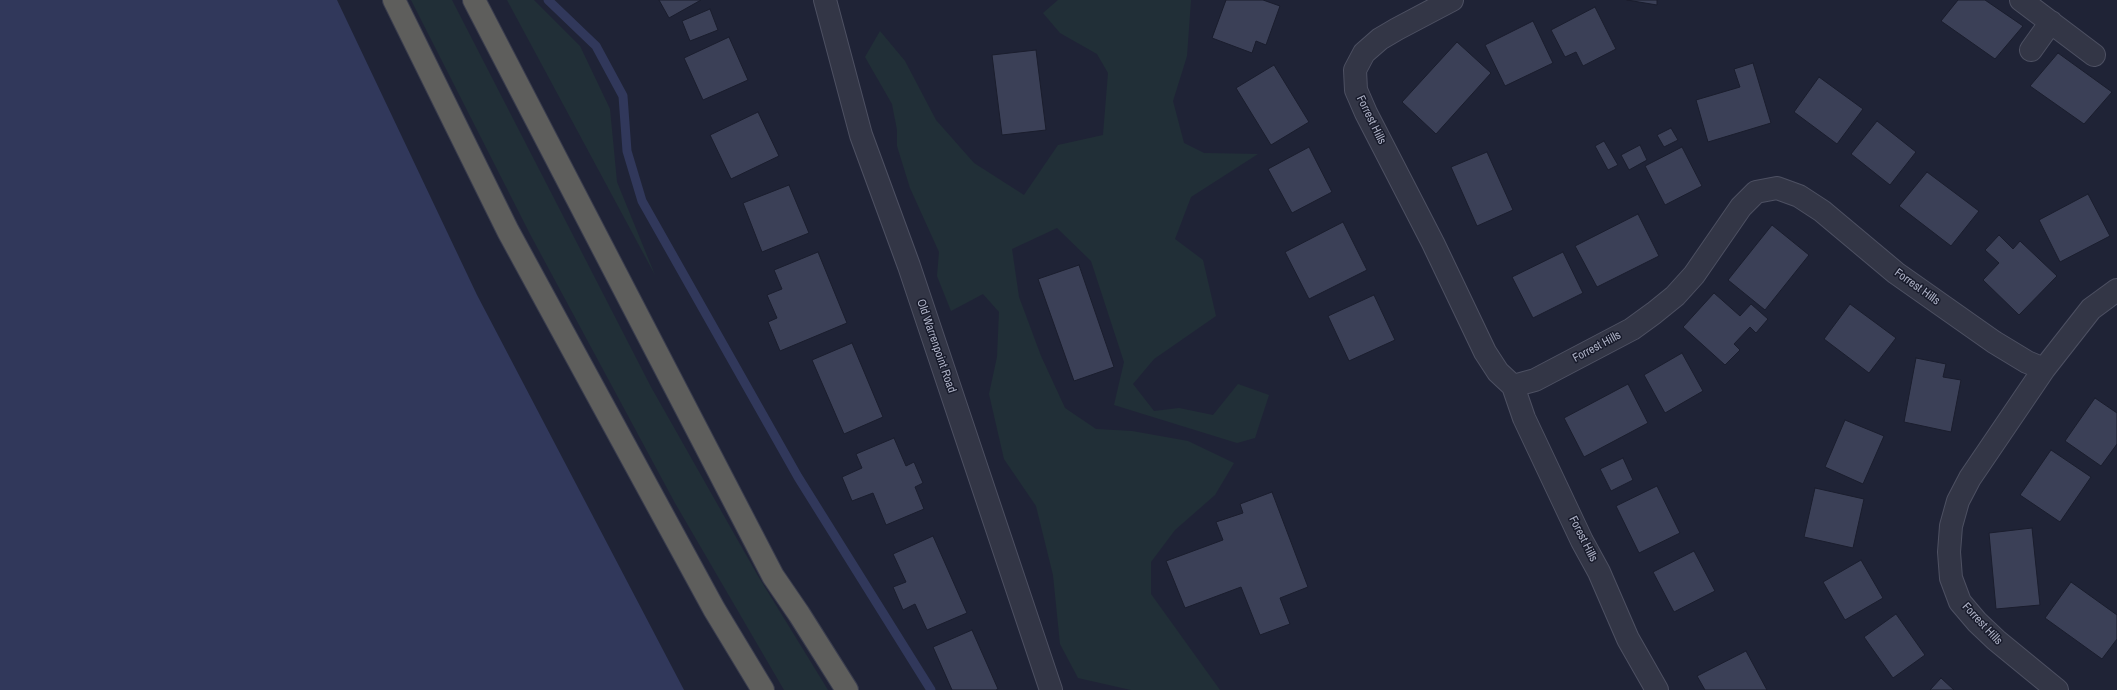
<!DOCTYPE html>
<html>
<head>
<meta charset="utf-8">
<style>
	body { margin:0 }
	canvas { display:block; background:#1f2336 }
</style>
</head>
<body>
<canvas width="2117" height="690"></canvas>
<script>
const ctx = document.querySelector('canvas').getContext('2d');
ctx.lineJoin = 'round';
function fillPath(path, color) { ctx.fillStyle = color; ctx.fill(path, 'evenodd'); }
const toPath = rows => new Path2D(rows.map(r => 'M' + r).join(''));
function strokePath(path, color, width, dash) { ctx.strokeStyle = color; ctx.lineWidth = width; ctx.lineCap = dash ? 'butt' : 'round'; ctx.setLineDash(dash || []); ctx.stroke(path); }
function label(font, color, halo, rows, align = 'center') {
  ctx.font = font + ' "Archivo Narrow",sans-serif'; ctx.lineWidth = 3; ctx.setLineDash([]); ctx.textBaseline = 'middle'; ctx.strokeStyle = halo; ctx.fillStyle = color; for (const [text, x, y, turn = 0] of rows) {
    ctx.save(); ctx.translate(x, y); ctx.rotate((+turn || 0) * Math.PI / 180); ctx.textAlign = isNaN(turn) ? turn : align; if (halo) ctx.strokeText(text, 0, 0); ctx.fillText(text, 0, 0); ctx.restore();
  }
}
const green = toPath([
	[411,0,452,0,651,387,758,576,828,690,784,690,675,503,530,234],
	[507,0,534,0,580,46,610,109,617,182,655,275],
	[1058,0,1191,0,1187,56,1173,101,1184,143,1204,153,1258,154,1191,197,1175,239,1203,260,1216,316,1154,359,1133,384,1154,411,1179,408,1213,415,1238,384,1269,395,1255,438,1237,443,1114,405,1124,362,1091,261,1057,228,1012,249,1019,297,1041,356,1065,408,1096,429,1132,431,1188,441,1234,463,1215,495,1175,530,1151,562,1151,594,1220,690,1131,690,1078,678,1060,644,1053,575,1036,506,1004,459,989,394,997,357,999,312,983,294,951,311,937,276,939,252,910,188,897,146,897,130,892,104,865,57,880,31,905,61,936,120,974,163,1024,195,1058,145,1103,135,1108,73,1097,54,1060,33,1043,13]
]);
const water = toPath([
	[0,0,337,0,477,295,684,690,0,690]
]);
const stream = toPath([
	[548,0,596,46,623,96,627,151,642,201,798,477,931,690]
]);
const building = toPath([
	[659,0,701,0,669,18,659,0],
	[1226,0,1263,0,1280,6,1266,45,1256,41,1252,53,1212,38,1226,0],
	[1627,0,1657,0,1657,5,1627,0],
	[1958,0,1985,0,2023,26,1995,59,1941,21,1958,0],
	[1595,7,1616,49,1583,66,1576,52,1565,57,1551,30,1595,7],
	[710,9,718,30,690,41,682,21,710,9],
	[1533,21,1553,63,1505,86,1485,45,1533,21],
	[729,37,748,80,703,100,684,58,729,37],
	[1457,42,1491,73,1436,134,1402,102,1457,42],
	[1036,50,1046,130,1002,135,992,55,1036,50],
	[2058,53,2112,92,2084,124,2030,86,2058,53],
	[1753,63,1771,123,1708,142,1696,100,1740,87,1734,69,1753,63],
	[1274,65,1309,122,1271,145,1236,88,1274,65],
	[1819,77,1863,109,1837,144,1794,112,1819,77],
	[758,112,779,156,731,179,710,135,758,112],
	[1877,121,1916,152,1890,185,1851,154,1877,121],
	[1671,128,1678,140,1664,147,1657,135,1671,128],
	[1604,141,1618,165,1608,170,1595,146,1604,141],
	[1640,145,1647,160,1629,170,1621,155,1640,145],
	[1309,147,1332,192,1292,213,1268,169,1309,147],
	[1682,147,1702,186,1665,205,1645,166,1682,147],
	[1487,152,1513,210,1477,226,1451,167,1487,152],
	[1927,172,1979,211,1951,246,1899,206,1927,172],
	[789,185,809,233,762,252,743,203,789,185],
	[2088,194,2110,236,2060,262,2039,220,2088,194],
	[1638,214,1659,256,1597,287,1575,246,1638,214],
	[1343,222,1367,270,1309,299,1285,252,1343,222],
	[1772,225,1809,255,1765,310,1728,280,1772,225],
	[1999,235,2013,249,2020,241,2057,276,2019,315,1983,280,1999,263,1985,250,1999,235],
	[818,252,847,323,780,351,768,322,777,318,767,295,782,289,774,270,818,252],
	[1563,252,1583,293,1533,318,1512,277,1563,252],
	[1079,265,1114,367,1074,381,1038,279,1079,265],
	[1714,293,1740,316,1751,304,1768,319,1756,333,1750,327,1734,344,1740,350,1725,365,1683,327,1714,293],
	[1374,295,1395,340,1349,361,1328,316,1374,295],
	[1850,304,1896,338,1869,373,1824,339,1850,304],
	[852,343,883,417,844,434,812,360,852,343],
	[1682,353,1703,391,1665,413,1644,375,1682,353],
	[1916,358,1946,364,1943,377,1961,380,1951,432,1904,422,1916,358],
	[1628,384,1648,423,1584,457,1564,418,1628,384],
	[2095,398,2117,413,2117,444,2101,466,2065,441,2095,398],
	[1845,420,1884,436,1863,484,1825,467,1845,420],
	[894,438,906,466,914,462,923,483,915,487,924,509,886,525,873,493,852,501,842,477,862,468,856,454,894,438],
	[2051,450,2091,477,2060,522,2020,495,2051,450],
	[1623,458,1633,480,1611,491,1600,469,1623,458],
	[1657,486,1680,533,1639,553,1616,506,1657,486],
	[1815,488,1864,499,1853,548,1804,537,1815,488],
	[1272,492,1308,587,1280,598,1290,624,1260,635,1241,587,1185,608,1166,561,1223,540,1216,522,1243,513,1240,504,1272,492],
	[2032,528,2040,605,1996,609,1989,533,2032,528],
	[933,536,967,613,927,630,915,604,903,610,893,587,906,582,893,554,933,536],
	[1694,551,1715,591,1674,612,1653,572,1694,551],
	[1861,560,1883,598,1845,620,1823,582,1861,560],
	[2071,582,2117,615,2117,639,2102,659,2045,618,2071,582],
	[1896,614,1925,655,1893,678,1864,637,1896,614],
	[972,630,998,689,996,690,952,690,933,647,972,630],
	[1746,651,1767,690,1705,690,1697,676,1746,651],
	[1941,678,1954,690,1930,690,1941,678]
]);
const minor = toPath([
	[1452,0,1397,29,1380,39,1364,53,1355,70,1356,90,1366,113,1433,243,1485,352,1498,372,1513,386,1535,380,1632,329,1654,313,1675,296,1694,275,1741,207,1756,192,1777,188,1799,196,1822,211,1896,273,1994,342,2027,362,2044,369],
	[2021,0,2094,55],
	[2031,50,2051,22],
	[1513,386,1524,418,1582,541,1599,572,1628,639,1657,690],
	[2057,690,1996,640,1977,622,1960,602,1951,578,1949,552,1951,526,1958,501,1970,478,2044,369,2091,309,2117,290]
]);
const tertiary = toPath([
	[825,0,861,135,909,266,1051,690]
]);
const trunk = toPath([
	[394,0,508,231,714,609,763,690],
	[474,0,773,576,799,614,847,690]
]);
const streetNames = [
	["Forrest Hills",1371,120,64],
	["Forrest Hills",1917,287,36],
	["Old Warrenpoint Road",936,346,71],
	["Forrest Hills",1597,347,-28],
	["Forest Hills",1583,539,63],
	["Forrest Hills",1982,624,47]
];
fillPath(green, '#212f37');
fillPath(water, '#31385b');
strokePath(stream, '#31385b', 9);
fillPath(building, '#3b4057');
strokePath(building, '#1a1d2d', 1);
strokePath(minor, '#4d5062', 24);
strokePath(tertiary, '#4d5062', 24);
strokePath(trunk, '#3a3d4e', 24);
strokePath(minor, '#333646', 22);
strokePath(tertiary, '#333646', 22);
strokePath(trunk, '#5e5e5c', 22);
label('12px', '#acb0c4', '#181b2b', streetNames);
</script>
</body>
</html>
